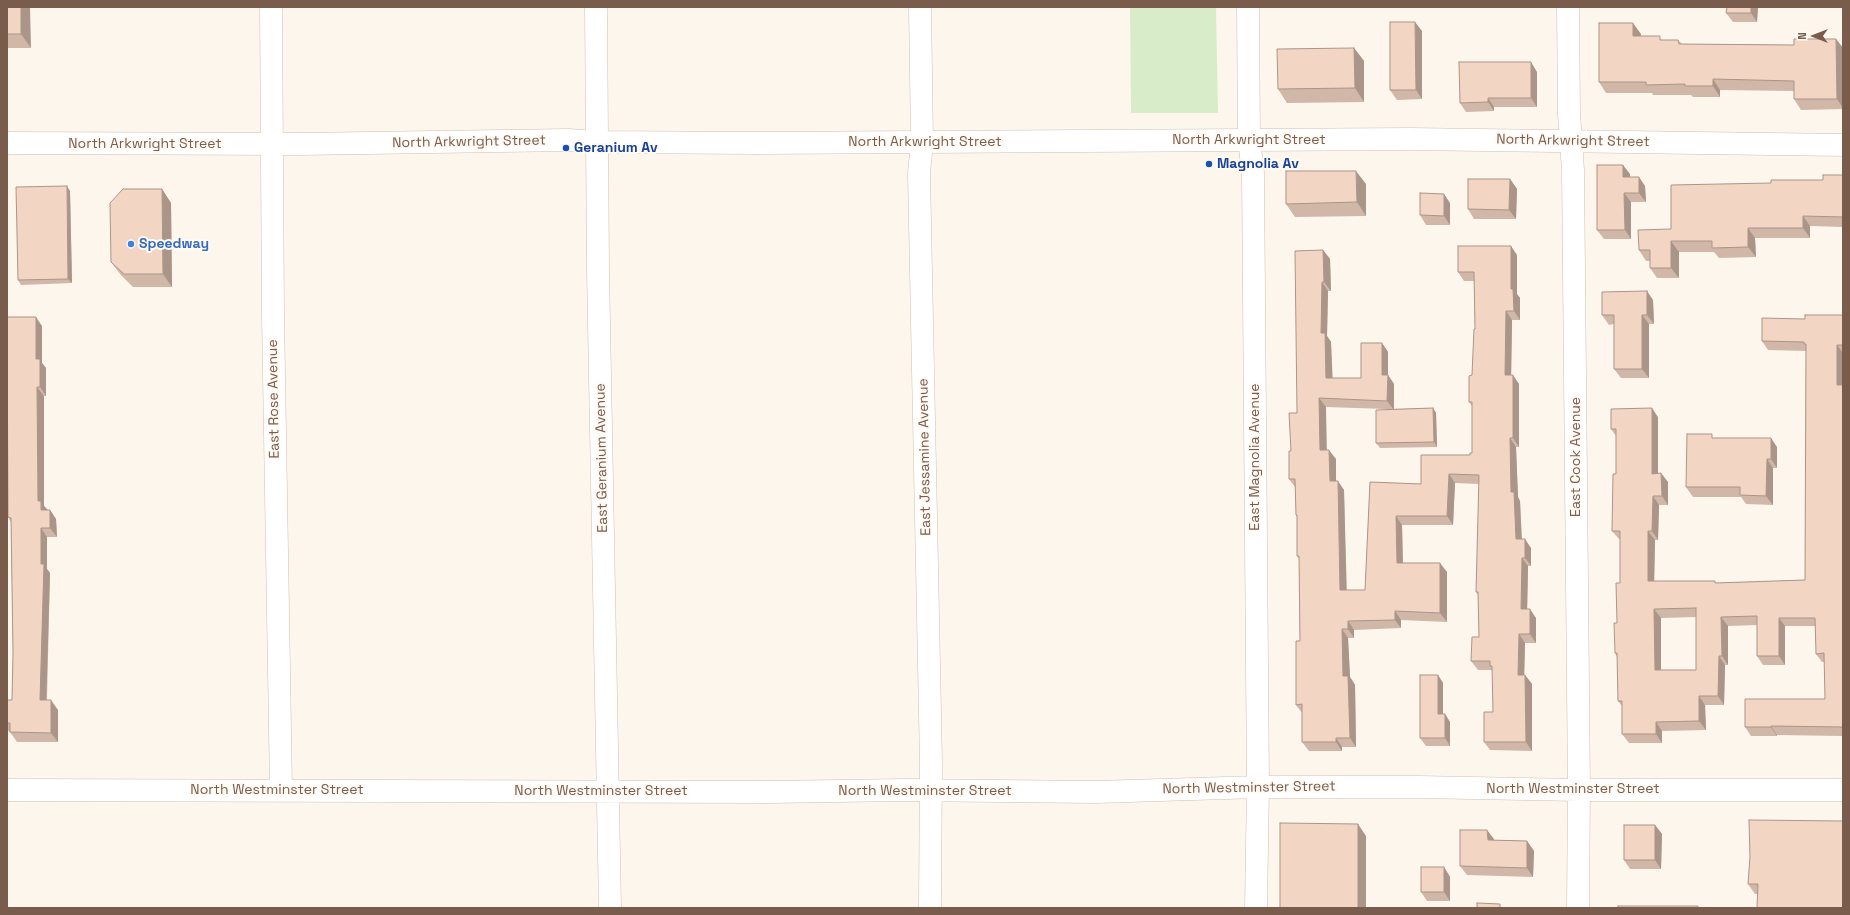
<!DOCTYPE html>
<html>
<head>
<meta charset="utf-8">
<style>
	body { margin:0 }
	#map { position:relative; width:1850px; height:915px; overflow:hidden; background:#fdf6ec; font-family:"Space Grotesk",sans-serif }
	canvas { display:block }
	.frame { position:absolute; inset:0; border:8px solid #7a5c4d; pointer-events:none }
	.north { position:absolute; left:1794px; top:16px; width:40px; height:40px; -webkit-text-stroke:3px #fffaf3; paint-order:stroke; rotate:270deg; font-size:11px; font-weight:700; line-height:16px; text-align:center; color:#7a5c4d }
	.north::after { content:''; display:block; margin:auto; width:14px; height:18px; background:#7a5c4d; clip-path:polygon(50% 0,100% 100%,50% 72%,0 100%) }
</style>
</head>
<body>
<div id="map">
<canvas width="1850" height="915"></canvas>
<div class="frame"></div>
<div class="north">N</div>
</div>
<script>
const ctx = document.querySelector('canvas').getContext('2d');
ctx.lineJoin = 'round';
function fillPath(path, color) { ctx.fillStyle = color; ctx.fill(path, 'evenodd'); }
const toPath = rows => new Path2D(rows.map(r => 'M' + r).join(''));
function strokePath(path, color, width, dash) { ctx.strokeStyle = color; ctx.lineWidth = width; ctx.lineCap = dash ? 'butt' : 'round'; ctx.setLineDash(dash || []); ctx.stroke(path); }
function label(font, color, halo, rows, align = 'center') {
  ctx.font = font + ' "Space Grotesk",sans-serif'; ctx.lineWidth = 4; ctx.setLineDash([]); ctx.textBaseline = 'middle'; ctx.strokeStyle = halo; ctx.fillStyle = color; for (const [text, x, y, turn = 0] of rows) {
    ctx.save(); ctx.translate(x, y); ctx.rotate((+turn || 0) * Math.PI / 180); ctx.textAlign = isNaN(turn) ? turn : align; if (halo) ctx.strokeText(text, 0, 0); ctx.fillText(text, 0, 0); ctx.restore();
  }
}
const green = toPath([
	[1130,7,1216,7,1218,113,1131,113]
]);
const minor = toPath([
	[271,7,273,315,281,790],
	[596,7,598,270,610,908],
	[920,7,922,142,919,174,931,763,930,908],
	[1248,7,1249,140,1253,173,1258,787,1256,908],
	[1568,7,1569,114,1573,170,1579,790,1578,908],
	[7,790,770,792,904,790,1096,792,1258,787,1418,787,1579,790,1843,790]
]);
const tertiary = toPath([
	[7,143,300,144,568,140,597,142,759,143,1410,139,1843,145]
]);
const wall = toPath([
	[7,7,31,48,7,48],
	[1727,7,1758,7,1757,22,1733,22,1726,13],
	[1422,31,1422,99,1397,100,1390,90],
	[1641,34,1641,36,1663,40,1678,40,1682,44,1794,45,1836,39,1843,48,1843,109,1801,110,1794,99,1794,91,1720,90,1720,97,1693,97,1691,95,1653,95,1652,93,1606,93,1599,82],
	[1354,48,1364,61,1364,102,1287,103,1278,89],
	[1537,72,1537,107,1494,107,1494,111,1466,112,1460,103],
	[1630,174,1630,177,1645,186,1646,202,1631,202,1631,239,1604,239,1597,230],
	[1843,175,1843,227,1810,226,1810,238,1755,238,1756,257,1719,258,1714,252,1679,252,1679,278,1657,278,1650,268,1650,261,1646,261,1639,250,1671,229,1771,183,1823,180],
	[1510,179,1517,189,1516,219,1474,219,1468,209],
	[1366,184,1366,216,1295,217,1286,204],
	[162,189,171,203,172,287,133,287,121,275,111,262],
	[70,191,72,283,21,285,18,280],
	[1450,203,1450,225,1426,225,1420,215],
	[1323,250,1330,259,1331,291,1328,291,1327,336,1331,342,1332,378,1361,378,1382,343,1388,352,1388,375,1394,384,1394,409,1433,408,1436,413,1437,447,1380,448,1376,443,1386,409,1326,407,1326,450,1336,459,1336,481,1344,490,1346,590,1365,590,1370,482,1421,484,1470,455,1472,453,1472,406,1469,402,1472,375,1475,329,1474,281,1464,281,1458,272,1517,255,1517,294,1520,298,1520,320,1512,320,1511,375,1519,384,1519,447,1516,447,1518,497,1520,501,1522,539,1531,548,1531,566,1528,566,1527,609,1536,618,1536,643,1525,643,1524,675,1525,675,1532,684,1532,751,1490,750,1484,742,1493,712,1493,670,1478,670,1471,661,1479,637,1478,595,1476,592,1479,484,1455,483,1453,525,1402,525,1403,563,1447,572,1447,622,1401,620,1401,628,1354,630,1354,638,1348,638,1350,677,1355,685,1356,747,1342,747,1342,751,1309,751,1302,742,1302,713,1296,705,1300,641,1299,559,1297,556,1297,517,1296,515,1295,487,1289,479,1291,451],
	[1653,300,1654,324,1649,324,1649,378,1621,378,1614,369,1614,324,1609,325,1602,315],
	[1843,315,1843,736,1777,735,1777,736,1751,736,1745,727,1825,699,1825,662,1822,662,1816,654,1816,626,1785,626,1785,665,1763,665,1757,656,1757,625,1728,626,1728,665,1725,665,1724,705,1705,705,1706,730,1662,731,1662,743,1629,743,1622,734,1622,706,1618,701,1617,657,1615,653,1620,583,1620,539,1619,539,1612,531,1616,474,1616,436,1611,429,1658,417,1658,473,1668,482,1668,505,1659,505,1658,540,1655,540,1654,581,1716,583,1805,580,1806,351,1768,350,1762,341,1805,319],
	[1696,617,1696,670,1661,670,1661,618],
	[42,326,42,363,46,368,46,396,44,396,44,506,47,510,50,510,56,519,57,537,47,537,47,569,50,573,47,700,58,710,58,742,17,742,10,732,9,732,7,728,7,700,12,700,13,653,11,522,8,517],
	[1714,438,1777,447,1777,468,1773,468,1773,505,1746,504,1741,497,1693,497,1686,487],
	[1438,675,1443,683,1443,714,1445,714,1450,722,1450,746,1426,746,1420,738],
	[1843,821,1758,894,1755,894,1748,884],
	[1655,825,1662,834,1661,869,1630,869,1624,860],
	[1494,839,1494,840,1527,841,1534,851,1533,877,1467,875,1460,866],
	[1444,867,1450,877,1450,901,1427,901,1421,892]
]);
const shadedWall = toPath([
	[21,7,30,7,31,48,21,34],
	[1751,7,1758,7,1757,22,1751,13],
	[1415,22,1422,31,1422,99,1416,90],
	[1633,23,1641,34,1641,46,1633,36],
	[1836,39,1843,48,1843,108,1837,99],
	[1354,48,1364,61,1364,102,1355,88],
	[1531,62,1537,72,1537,107,1531,98],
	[1713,79,1720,90,1720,97,1713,86],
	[1488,98,1494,107,1494,111,1488,102],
	[1623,165,1630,174,1630,186,1623,177],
	[1356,171,1366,184,1366,216,1357,202],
	[1639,177,1645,186,1646,202,1639,193],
	[1510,179,1517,189,1516,219,1509,210],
	[67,186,70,191,72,283,68,279],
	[162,189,171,203,172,287,163,274],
	[1624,193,1631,202,1631,239,1625,230],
	[1444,194,1450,203,1450,225,1444,216],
	[1803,216,1810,226,1810,238,1803,228],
	[1748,228,1755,238,1756,257,1748,247],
	[1671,241,1679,252,1679,278,1671,268],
	[1511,246,1517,255,1517,294,1520,298,1520,320,1514,311,1511,289],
	[1323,250,1330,259,1331,291,1324,282],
	[1322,282,1328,291,1327,336,1331,342,1333,387,1326,378,1321,333],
	[1647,291,1653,300,1654,324,1647,315],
	[1506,311,1512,320,1511,384,1505,375],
	[1642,315,1649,324,1649,378,1642,369],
	[36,317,42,326,42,363,46,368,46,396,40,387,36,359],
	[1382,343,1388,352,1388,375,1394,384,1394,410,1387,401,1382,375],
	[1837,345,1843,353,1843,393,1837,385],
	[1513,375,1519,384,1519,447,1513,438],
	[37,387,44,396,44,506,48,510,41,510,38,501],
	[1319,398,1326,407,1327,459,1320,450],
	[1433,408,1436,413,1437,447,1434,442],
	[1652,408,1658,417,1658,482,1652,474],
	[1510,438,1516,447,1518,497,1520,501,1522,548,1516,539,1511,492],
	[1771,438,1777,447,1777,468,1771,459],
	[1329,450,1336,459,1336,490,1330,481],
	[1767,459,1773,468,1773,505,1766,496],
	[1661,473,1668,482,1668,505,1662,496],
	[1449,474,1455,483,1453,525,1447,516],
	[1338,481,1344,490,1347,599,1340,590],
	[1653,496,1659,505,1658,540,1652,531],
	[50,510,56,519,57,537,50,528],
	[1396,516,1402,525,1403,572,1397,563],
	[41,528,47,537,47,569,50,573,46,710,40,700],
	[1648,531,1655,540,1654,590,1648,581],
	[1525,539,1531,548,1531,566,1525,558],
	[1522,558,1528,566,1527,618,1521,609],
	[1440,563,1447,572,1447,622,1440,613],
	[1530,609,1536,618,1536,643,1530,634],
	[1654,609,1661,618,1661,679,1655,670],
	[1395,611,1401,620,1401,628,1395,620],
	[1721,617,1728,626,1728,665,1722,656],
	[1779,618,1785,626,1785,665,1779,656],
	[1348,621,1354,630,1354,638,1348,629],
	[1342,629,1348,638,1350,677,1355,685,1356,747,1350,738,1343,676],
	[1519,634,1525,643,1524,684,1518,675],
	[1719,656,1725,665,1724,705,1718,696],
	[1438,675,1443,683,1443,722,1438,714],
	[1525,675,1532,684,1532,751,1526,742],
	[1699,696,1705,705,1706,730,1699,721],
	[51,700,58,710,58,742,51,733],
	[1445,714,1450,722,1450,746,1445,738],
	[1656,722,1662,731,1662,743,1656,734],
	[1771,726,1777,735,1777,736,1771,727],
	[1336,738,1342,747,1342,751,1336,742],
	[1358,824,1366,836,1366,908,1358,908],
	[1655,825,1662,834,1661,869,1655,860],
	[1487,830,1494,839,1494,849,1488,840],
	[1527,841,1534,851,1533,877,1527,868],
	[1444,867,1450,877,1450,901,1444,892]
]);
const building = toPath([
	[7,7,21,7,21,34,7,34,7,7],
	[1727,7,1751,7,1751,13,1726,13,1727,7],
	[1390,22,1415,22,1416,90,1390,90,1390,22],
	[1599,23,1633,23,1633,36,1660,36,1660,40,1678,40,1679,44,1794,45,1794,39,1836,39,1837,99,1794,99,1794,81,1713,79,1713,86,1685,86,1685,84,1646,85,1646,82,1599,82,1599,23],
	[1354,48,1355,88,1278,89,1277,49,1354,48],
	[1459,62,1531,62,1531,98,1488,98,1488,102,1460,103,1459,62],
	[1597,165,1623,165,1623,177,1639,177,1639,193,1624,193,1625,230,1597,230,1597,165],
	[1286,171,1356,171,1357,202,1286,204,1286,171],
	[1823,175,1843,175,1843,217,1803,216,1803,228,1748,228,1748,247,1712,248,1712,241,1671,241,1671,268,1650,268,1650,250,1639,250,1638,230,1671,229,1671,185,1771,183,1771,180,1823,180,1823,175],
	[1468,179,1510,179,1509,210,1468,209,1468,179],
	[67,186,68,279,18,280,16,187,67,186],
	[123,189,162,189,163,274,124,274,111,262,110,203,123,189],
	[1420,193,1444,194,1444,216,1420,215,1420,193],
	[1458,246,1511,246,1511,289,1513,289,1514,311,1506,311,1505,375,1513,375,1513,438,1510,438,1511,492,1514,492,1516,539,1525,539,1525,558,1522,558,1521,609,1530,609,1530,634,1519,634,1518,675,1525,675,1526,742,1484,742,1484,712,1493,712,1492,666,1490,666,1490,661,1471,661,1472,637,1479,637,1478,592,1476,592,1479,475,1449,474,1447,516,1396,516,1397,563,1440,563,1440,613,1395,611,1395,620,1348,621,1348,629,1342,629,1343,676,1348,676,1350,738,1336,738,1336,742,1302,742,1302,704,1296,705,1296,641,1300,641,1299,556,1297,556,1297,515,1296,515,1295,479,1289,479,1289,451,1291,451,1289,413,1297,413,1295,251,1323,250,1324,282,1322,282,1321,333,1325,333,1326,378,1361,378,1361,343,1382,343,1382,375,1388,375,1387,401,1319,398,1320,450,1329,450,1330,481,1338,481,1340,590,1365,590,1370,482,1421,484,1421,455,1470,455,1470,453,1472,453,1472,402,1469,402,1469,376,1472,375,1474,329,1475,329,1474,272,1458,272,1458,246],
	[1647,291,1647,315,1642,315,1642,369,1614,369,1614,315,1602,315,1602,292,1647,291],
	[1805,315,1843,315,1843,345,1837,345,1837,385,1843,385,1843,727,1771,726,1771,727,1745,727,1745,699,1825,699,1824,653,1816,654,1815,618,1779,618,1779,656,1757,656,1757,616,1721,617,1722,656,1719,656,1718,696,1699,696,1699,721,1656,722,1656,734,1622,734,1622,701,1618,701,1617,653,1615,653,1614,623,1617,623,1616,583,1620,583,1620,531,1612,531,1613,474,1616,474,1616,429,1611,429,1611,409,1652,408,1652,474,1661,473,1662,496,1653,496,1652,531,1648,531,1648,581,1715,581,1715,583,1805,580,1806,344,1804,344,1804,342,1762,341,1762,318,1805,319,1805,315],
	[1696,608,1696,670,1655,670,1654,609,1696,608],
	[7,317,36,317,36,359,40,359,40,387,37,387,38,501,41,501,41,510,50,510,50,528,41,528,41,564,44,564,40,700,51,700,51,733,10,732,10,723,7,723,7,700,12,700,13,653,11,518,8,517,7,317],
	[1433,408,1434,442,1376,443,1376,410,1433,408],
	[1687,434,1712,434,1712,438,1771,438,1771,459,1767,459,1766,496,1740,495,1740,487,1686,487,1687,434],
	[1420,675,1438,675,1438,714,1445,714,1445,738,1420,738,1420,675],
	[1749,820,1843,821,1843,908,1757,908,1758,884,1748,884,1750,857,1749,820],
	[1280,823,1358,824,1358,908,1280,908,1280,823],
	[1624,825,1655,825,1655,860,1624,860,1624,825],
	[1460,830,1487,830,1488,840,1527,841,1527,868,1460,866,1460,830],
	[1421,867,1444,867,1444,892,1421,892,1421,867],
	[1477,903,1500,904,1500,908,1477,908,1477,903],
	[1618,906,1698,906,1698,908,1618,908,1618,906]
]);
const markers = [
	[566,148,4,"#1a4fb4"],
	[1209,164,4,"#1a4fb4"],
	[131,244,4,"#3f7fe0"]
];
const streetNames = [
	["North Arkwright Street",1249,140],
	["North Arkwright Street",1573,141,1],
	["North Arkwright Street",469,142,-1],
	["North Arkwright Street",925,142],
	["North Arkwright Street",145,144],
	["East Rose Avenue",274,399,-91],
	["East Jessamine Avenue",925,457,-91],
	["East Magnolia Avenue",1255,457,-90],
	["East Cook Avenue",1576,457,-90],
	["East Geranium Avenue",602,458,-91],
	["North Westminster Street",1249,788,-1],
	["North Westminster Street",1573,789],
	["North Westminster Street",277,790],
	["North Westminster Street",601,791],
	["North Westminster Street",925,791]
];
const transitNames = [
	["Geranium Av",574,148],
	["Magnolia Av",1217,164]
];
const shopNames = [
	["Speedway",139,244]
];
fillPath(green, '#d8ecc9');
strokePath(minor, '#d1beb0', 23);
strokePath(tertiary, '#d1beb0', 23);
strokePath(minor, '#fff', 22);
strokePath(tertiary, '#fff', 22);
fillPath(wall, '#d1b7a8');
fillPath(shadedWall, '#aa9588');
fillPath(building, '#f3d5c3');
strokePath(building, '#aa9588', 1);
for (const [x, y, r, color] of markers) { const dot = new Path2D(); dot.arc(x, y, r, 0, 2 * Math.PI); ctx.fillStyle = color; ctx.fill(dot); strokePath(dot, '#fffaf3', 1.5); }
label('14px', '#7a5c4d', '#fffaf3', streetNames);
label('bold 14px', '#164399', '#fffaf3', transitNames, 'left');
label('bold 14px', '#366cbe', '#fffaf3', shopNames, 'left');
</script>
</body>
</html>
